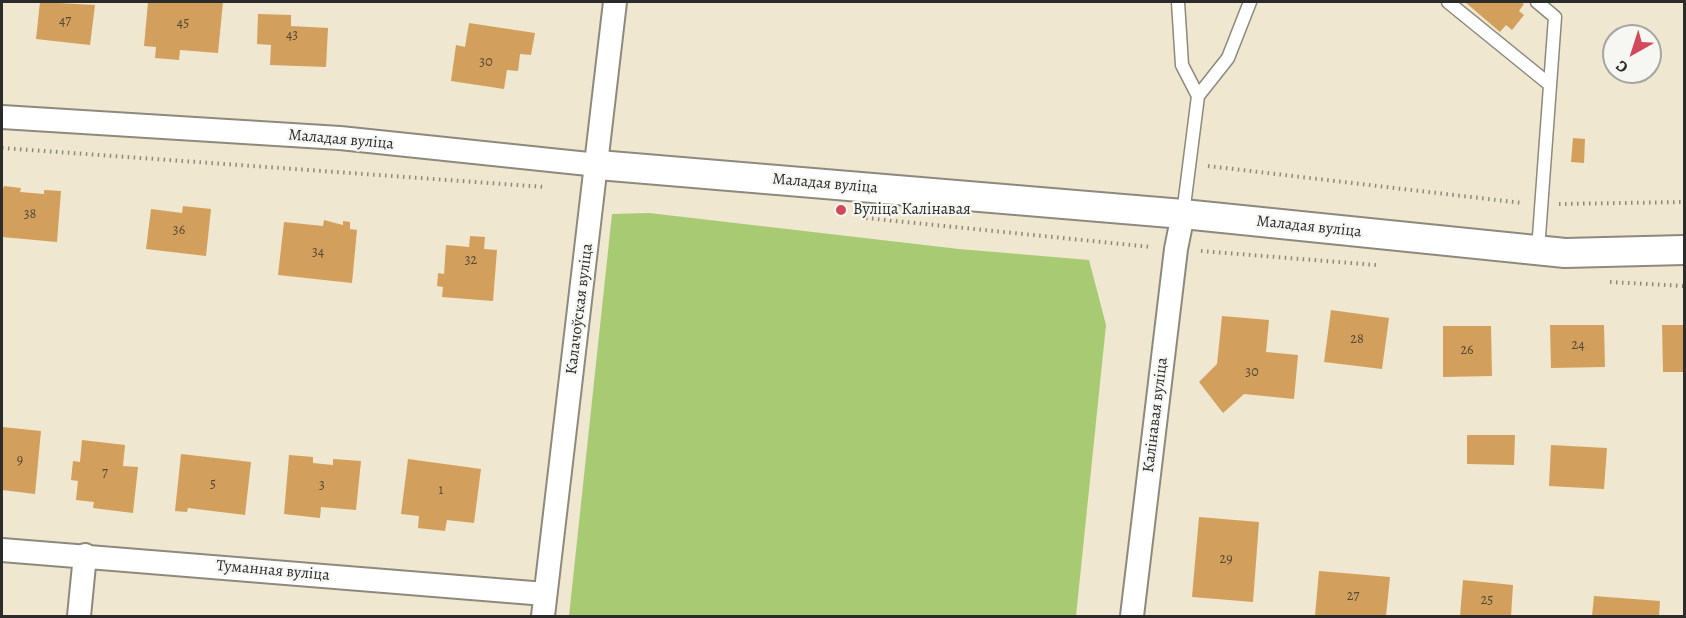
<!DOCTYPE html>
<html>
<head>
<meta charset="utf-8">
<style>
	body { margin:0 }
	#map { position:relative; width:1686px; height:618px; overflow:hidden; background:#efe7cf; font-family:Alegreya,serif }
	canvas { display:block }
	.frame { position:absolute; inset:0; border:3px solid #2b2b2b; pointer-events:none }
	.north { position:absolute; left:1602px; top:24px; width:60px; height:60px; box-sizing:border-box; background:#f6f6f2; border:2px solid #a5a5a2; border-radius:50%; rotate:219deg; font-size:16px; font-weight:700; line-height:24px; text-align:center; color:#2b2b2b }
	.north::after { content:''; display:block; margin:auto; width:21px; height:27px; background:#d1495b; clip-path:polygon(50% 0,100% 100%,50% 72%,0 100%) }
</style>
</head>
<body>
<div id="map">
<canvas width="1686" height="618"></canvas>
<div class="frame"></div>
<div class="north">С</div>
</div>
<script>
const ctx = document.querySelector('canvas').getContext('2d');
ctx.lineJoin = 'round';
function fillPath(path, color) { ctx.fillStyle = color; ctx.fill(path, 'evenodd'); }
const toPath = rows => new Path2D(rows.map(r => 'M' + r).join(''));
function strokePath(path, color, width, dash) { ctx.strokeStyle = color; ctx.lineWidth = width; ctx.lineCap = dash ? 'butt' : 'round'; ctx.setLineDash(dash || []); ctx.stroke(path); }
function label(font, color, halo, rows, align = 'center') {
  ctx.font = font + ' Alegreya,serif'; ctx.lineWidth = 4.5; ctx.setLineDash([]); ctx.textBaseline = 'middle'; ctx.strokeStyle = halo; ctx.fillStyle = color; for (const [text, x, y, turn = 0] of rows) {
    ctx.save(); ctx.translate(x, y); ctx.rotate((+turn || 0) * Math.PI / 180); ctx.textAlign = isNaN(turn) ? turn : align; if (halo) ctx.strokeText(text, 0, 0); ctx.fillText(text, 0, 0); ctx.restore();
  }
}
const green = toPath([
	[649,213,959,249,1089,260,1106,325,1076,616,569,616,612,214]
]);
const building = toPath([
	[40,2,95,5,90,45,36,39],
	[148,2,223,2,218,53,180,50,179,60,155,58,156,47,144,46],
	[1465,2,1520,2,1524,4,1519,11,1524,15,1512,30,1506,25,1500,32],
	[258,14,291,15,291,26,328,28,326,67,270,65,271,45,257,44],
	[469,23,535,33,531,55,520,54,518,71,507,70,504,89,451,81,456,45,465,47],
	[1573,138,1585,139,1584,163,1571,162],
	[4,186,21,188,20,192,44,194,44,190,61,191,57,242,2,237,2,192],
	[183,206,211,209,206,256,146,249,151,209,182,213],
	[324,220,343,225,343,221,350,222,350,229,357,230,352,283,278,275,284,222,323,226],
	[470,236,485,237,484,249,497,250,493,301,442,297,443,287,437,286,438,273,444,274,446,245,469,247],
	[1331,310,1389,318,1382,369,1324,362],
	[1222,316,1269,320,1266,352,1298,355,1294,399,1244,394,1223,413,1199,382,1217,364],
	[1550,325,1604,325,1605,367,1551,368],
	[1662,325,1684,325,1684,372,1663,372],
	[1443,326,1491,326,1492,376,1443,377],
	[2,427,41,431,35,494,2,490],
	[1467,435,1515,435,1514,465,1467,464],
	[82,440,125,445,123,466,138,467,133,513,93,508,94,502,76,500,78,481,71,480,73,461,80,462],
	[1551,445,1607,448,1604,489,1549,486],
	[181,454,251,462,245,515,188,508,187,512,175,511],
	[289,455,313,457,313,463,333,465,333,459,361,461,356,510,321,507,320,518,284,514],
	[408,459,481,469,474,523,447,520,445,531,418,528,419,516,401,514],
	[1199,517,1259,522,1253,602,1192,597],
	[1319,571,1390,577,1386,616,1315,616],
	[1463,580,1513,585,1511,616,1460,616],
	[1594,596,1660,601,1659,616,1592,616]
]);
const path = toPath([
	[2,148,545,187],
	[1208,166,1522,203],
	[1559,204,1684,202],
	[866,218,1151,247],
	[1201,251,1376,265],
	[1610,282,1684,286]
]);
const service = toPath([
	[1178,2,1182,65,1198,96,1183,214],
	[1448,2,1549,84],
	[1537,2,1555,17,1538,250],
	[1198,96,1228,58,1250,2]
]);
const minor = toPath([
	[2,117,340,138,598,165],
	[2,550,545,594],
	[79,616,85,555],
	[543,616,615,2],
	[1132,616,1176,249,1183,214]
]);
const tertiary = toPath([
	[598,165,1183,214,1565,253,1684,250]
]);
const markers = [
	[841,210,6,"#d1495b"]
];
const numberNames = [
	["47",65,22],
	["45",183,24],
	["43",292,36],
	["30",486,63],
	["38",30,215],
	["36",179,231],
	["34",318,253],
	["32",471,261],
	["28",1357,340],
	["24",1578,346],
	["26",1467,351],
	["30",1252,373],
	["9",20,461],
	["7",105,474],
	["5",213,485],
	["3",322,486],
	["1",441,491],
	["29",1226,560],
	["27",1353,597],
	["25",1487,601]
];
const streetNames = [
	["Маладая вуліца",341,140,5],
	["Маладая вуліца",825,184,5],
	["Маладая вуліца",1309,227,6],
	["Калачоўская вуліца",580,309,-83],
	["Калінавая вуліца",1156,415,-83],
	["Туманная вуліца",273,571,5]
];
const poiNames = [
	["Вуліца Калінавая",853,210]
];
fillPath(green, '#a8ca73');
fillPath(building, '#d2a05c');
strokePath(service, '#8d897d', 15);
strokePath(minor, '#8d897d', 26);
strokePath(tertiary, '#8d897d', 32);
strokePath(path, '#8d897d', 4, [1.5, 4.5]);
strokePath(service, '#fff', 12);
strokePath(minor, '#fff', 22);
strokePath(tertiary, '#fff', 28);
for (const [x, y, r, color] of markers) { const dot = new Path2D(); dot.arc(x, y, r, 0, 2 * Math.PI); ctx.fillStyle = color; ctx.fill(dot); strokePath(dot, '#f6f6f2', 2); }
label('14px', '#554837', null, numberNames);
label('16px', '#2b2b2b', '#f6f6f2', streetNames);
label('16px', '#2b2b2b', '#f6f6f2', poiNames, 'left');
</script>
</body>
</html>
